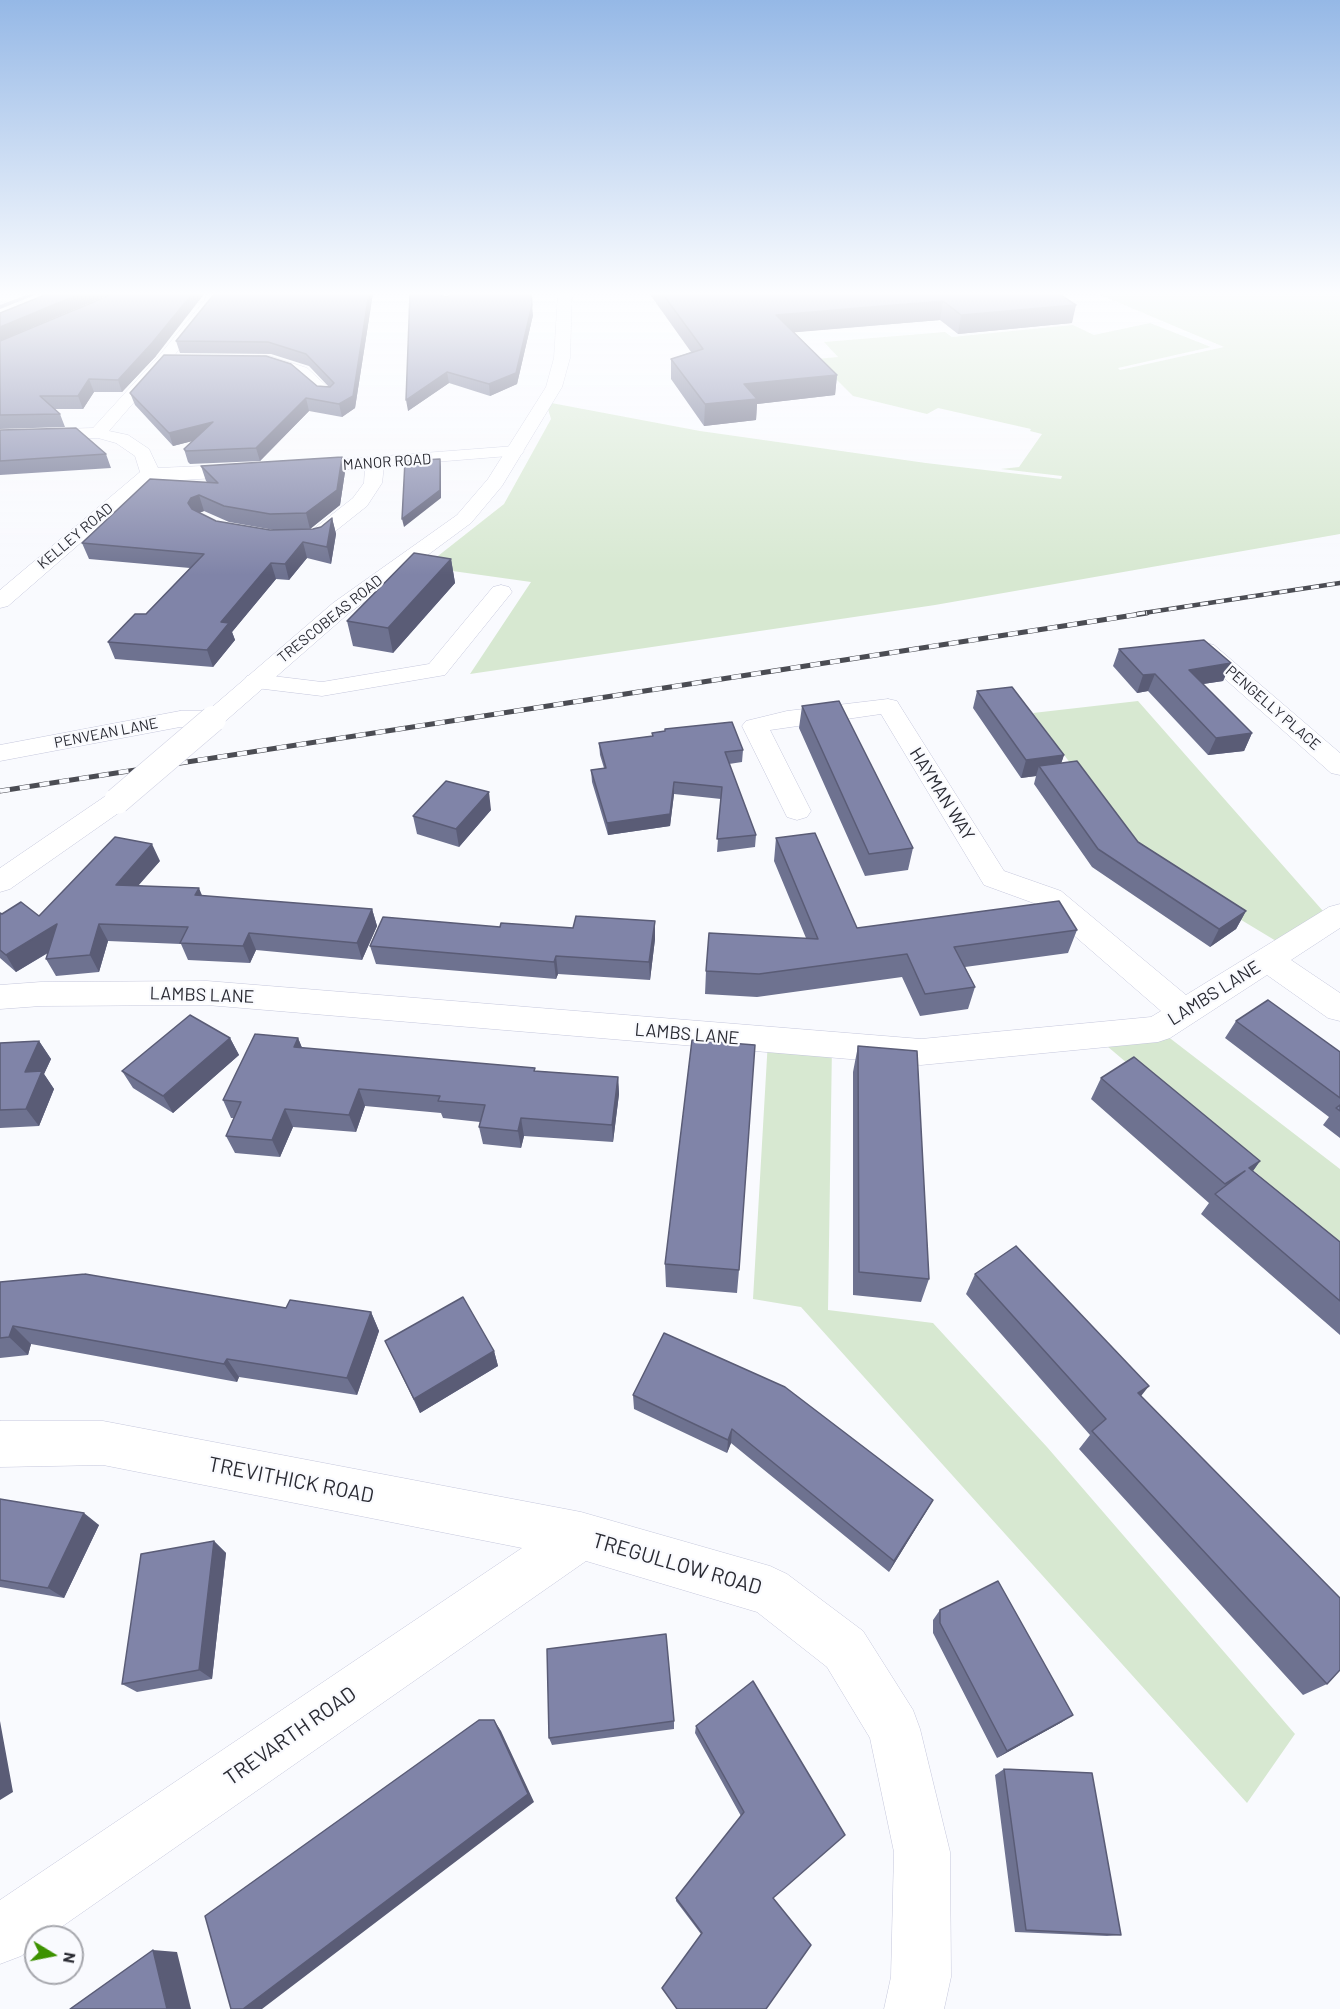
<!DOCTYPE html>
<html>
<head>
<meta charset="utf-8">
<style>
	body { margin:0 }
	#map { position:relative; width:1340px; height:2009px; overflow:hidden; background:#f9fafe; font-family:Barlow,sans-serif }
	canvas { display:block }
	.north { position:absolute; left:24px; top:1925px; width:60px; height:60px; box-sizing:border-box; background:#f9fafe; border:2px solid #a6a7ad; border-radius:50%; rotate:100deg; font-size:16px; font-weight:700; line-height:24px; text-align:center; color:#2a2b33 }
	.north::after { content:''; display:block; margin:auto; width:21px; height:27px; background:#3d9200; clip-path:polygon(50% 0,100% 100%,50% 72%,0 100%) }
</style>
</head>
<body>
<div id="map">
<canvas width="1340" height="2009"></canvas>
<div class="north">N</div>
</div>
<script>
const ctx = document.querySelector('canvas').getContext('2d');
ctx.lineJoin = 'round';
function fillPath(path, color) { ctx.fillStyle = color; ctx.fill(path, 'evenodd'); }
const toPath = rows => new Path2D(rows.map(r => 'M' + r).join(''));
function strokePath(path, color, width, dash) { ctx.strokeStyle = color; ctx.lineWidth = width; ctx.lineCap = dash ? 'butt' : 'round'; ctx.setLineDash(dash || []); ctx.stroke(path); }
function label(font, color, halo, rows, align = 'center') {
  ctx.font = font + ' Barlow,sans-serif'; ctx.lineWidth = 4.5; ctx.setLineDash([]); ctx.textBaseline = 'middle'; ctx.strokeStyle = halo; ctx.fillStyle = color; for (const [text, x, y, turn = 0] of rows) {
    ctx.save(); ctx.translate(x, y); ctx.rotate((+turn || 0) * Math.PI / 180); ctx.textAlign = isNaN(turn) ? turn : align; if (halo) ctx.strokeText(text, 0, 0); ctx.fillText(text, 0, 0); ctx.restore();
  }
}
const green = toPath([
	[1096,293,1340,293,1340,534,935,605,470,674,531,582,424,567,504,504,551,419,546,402,700,431,926,463,1061,479,1062,476,1001,469,1019,467,1042,434,1030,431,1031,429,938,408,927,414,853,396,816,359,838,357,824,342,945,332,952,337,1073,325,1094,335,1150,323,1211,347,1118,368,1120,370,1224,347],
	[1138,701,1330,919,1286,947,1142,860,1033,713],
	[1158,1029,1340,1169,1340,1244,1094,1035],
	[768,1040,832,1045,828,1310,933,1323,1047,1447,1295,1734,1247,1803,801,1307,753,1299]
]);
const stream = toPath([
	[33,293,40,293,0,309,0,305,33,293]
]);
const minor = toPath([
	[207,293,221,293,215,305,168,363,109,431,128,435,149,449,158,468,247,464,254,466,256,470,254,474,247,476,167,481,154,479,8,606,0,608,0,590,140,472,135,456,116,443,98,438,0,441,0,431,93,428,158,357,204,301,207,293],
	[258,356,270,356,307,368,335,394,333,397,321,397,295,374,269,366,253,364,250,361,258,356],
	[515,446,521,447,524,451,521,455,384,466,382,483,367,506,323,541,295,544,288,542,285,538,288,534,311,531,353,498,364,483,365,468,299,472,293,471,290,467,293,463,515,446],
	[501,585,509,587,512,592,445,675,322,696,256,688,247,686,244,681,247,676,256,674,322,682,429,664,493,587,501,585],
	[1206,643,1214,645,1340,753,1340,775,1331,773,1198,655,1194,650,1198,645,1206,643],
	[888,699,897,701,900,706,1004,871,1061,891,1186,995,1329,907,1340,904,1340,928,1291,960,1340,993,1340,1021,1328,1018,1267,975,1170,1038,1158,1042,921,1065,207,1005,41,1006,0,1009,0,985,41,982,207,981,921,1039,1151,1017,1161,1011,1039,905,984,885,881,714,770,730,811,811,807,817,797,820,787,817,742,726,746,721,787,711,888,699],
	[180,711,213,711,222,714,226,719,222,724,213,727,180,727,0,761,0,745,180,711],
	[0,1421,103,1421,581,1512,770,1566,787,1574,863,1631,913,1710,920,1729,950,1852,951,1977,944,2009,884,2009,891,1977,894,1852,870,1738,827,1667,757,1612,586,1561,47,1937,36,1937,36,1945,21,1956,0,1964,0,1900,522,1548,103,1465,0,1467,0,1421]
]);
const tertiary = toPath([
	[558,293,572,293,570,358,562,387,502,486,471,523,349,613,222,724,213,727,204,724,200,719,204,714,333,603,457,515,488,479,546,387,554,358,558,293],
	[117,793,127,795,131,801,127,807,10,889,0,892,0,868,107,795,117,793]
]);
const railFar1 = toPath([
	[1137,614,1340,583]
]);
const rail = toPath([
	[0,791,1147,613]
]);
const tertiaryBridge = toPath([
	[117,801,213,719]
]);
const wall = toPath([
	[215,293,373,293,355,408,342,417,309,411,260,461,190,464,188,462,184,449,192,441,173,446,135,405,130,393,317,386,328,386,309,366,271,354,180,353,176,341],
	[649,293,1057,293,1072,323,958,334,940,320,794,332,837,375,835,395,757,404,756,420,704,426,671,379,671,359,691,352],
	[441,296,533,315,517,384,490,396,449,383,408,411],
	[0,341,156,356,122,392,94,392,83,409,55,409,60,414,65,427,0,429],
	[0,430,106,454,111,468,0,475],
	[342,457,345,472,340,505,310,529,274,530,229,522,204,511,199,513,216,521,270,530,313,529,321,527,332,518,336,534,331,564,307,558,289,580,276,579,232,632,235,640,213,667,115,659,108,642,146,614,190,568,89,559,82,543,208,483,206,481,201,466],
	[451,559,455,583,393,653,353,646,347,621],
	[1119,649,1231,663,1223,681,1203,684,1252,733,1244,751,1208,755,1148,691,1137,693,1113,666],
	[977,691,1064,755,1061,763,1138,842,1246,911,1236,929,1210,947,1092,867,1034,784,1036,776,1021,778,973,708],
	[802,706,913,848,908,870,865,876,799,728],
	[665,729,743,750,742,762,729,764,756,835,755,847,717,852,721,799,674,794,670,826,608,835,592,782,591,770,604,768,600,755,599,743,652,736,652,733,665,731],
	[491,810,459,847,417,834,413,816],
	[776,838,857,928,1077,930,1068,953,965,967,975,987,968,1009,920,1016,902,977,757,997,705,994,706,971,806,938,774,861],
	[160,861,138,885,202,896,372,909,377,926,362,960,256,950,250,963,188,960,181,944,108,941,99,972,56,976,46,959,48,953,16,972,0,958,0,913,2,914,39,916],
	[655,921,655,939,650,980,558,974,556,979,376,964,370,946,500,927,573,928],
	[1236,1021,1340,1052,1340,1138,1323,1125,1329,1117,1225,1038],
	[230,1038,239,1055,173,1113,133,1088,122,1071],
	[298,1038,302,1048,535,1071,618,1077,619,1094,613,1142,524,1136,521,1148,483,1144,479,1127,480,1122,443,1118,441,1113,365,1106,356,1132,293,1127,280,1157,235,1153,226,1136,234,1118,231,1118,223,1100],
	[39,1041,51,1059,44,1074,54,1089,39,1126,0,1128,0,1043],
	[858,1046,929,1279,921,1302,853,1295,853,1072],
	[1101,1078,1260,1161,1253,1171,1340,1242,1340,1335,1201,1214,1209,1203,1091,1099],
	[665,1264,739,1270,737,1293,666,1287],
	[975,1274,1141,1396,1327,1684,1303,1695,1079,1449,1090,1435,966,1294],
	[0,1282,286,1308,371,1312,379,1331,357,1395,239,1377,237,1382,31,1344,28,1355,0,1358],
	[664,1333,933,1500,889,1572,731,1443,727,1453,634,1409,633,1395],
	[385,1341,494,1351,498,1366,420,1413],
	[0,1499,99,1525,64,1598,0,1587],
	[214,1541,226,1553,212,1679,137,1692,122,1684],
	[940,1610,1062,1722,997,1758,933,1633,933,1620],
	[674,1721,674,1729,552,1745,549,1738],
	[696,1726,845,1835,701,1934,676,1901,676,1898,741,1816,695,1733],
	[1004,1769,1121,1935,1107,1936,1015,1932,995,1775]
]);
const shadedWall = toPath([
	[82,293,113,293,0,341,0,327],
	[193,293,205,293,156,356,122,392,118,380],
	[369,293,373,293,355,408,342,417,339,404],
	[943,301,940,320,775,334,776,315],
	[532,305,533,315,517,384,490,396,489,384],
	[1076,305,1072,323,958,334,961,315],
	[447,372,449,383,408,411,406,400],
	[837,375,835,395,757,404,756,420,704,426,705,404,744,384],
	[89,379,94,392,83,409,78,396],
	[306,398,309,411,260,461,256,448],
	[213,422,216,435,173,446,169,433],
	[342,457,345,472,340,505,310,529,306,513],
	[440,459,441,467,441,498,404,527,402,519],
	[199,495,204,511,196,514,193,519,188,503,191,498],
	[332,518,336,534,331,564,327,547],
	[303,542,307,558,289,580,285,564],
	[451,559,455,583,393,653,388,628],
	[271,563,276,579,232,632,235,640,213,667,207,650,221,622],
	[1231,663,1223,681,1183,687,1189,670],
	[1155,674,1148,691,1137,693,1143,675],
	[1252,733,1244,751,1208,755,1216,738],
	[1064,755,1058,773,1039,766,1036,776,1021,778,1026,760],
	[674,782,674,794,670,826,608,835,607,823],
	[489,792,491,810,459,847,456,829],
	[152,844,160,861,124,902,116,885],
	[199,888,206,905,195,895],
	[372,909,377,926,362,960,357,943],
	[1246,911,1236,929,1210,947,1219,929],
	[655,921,655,939,650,980,649,962],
	[57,924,67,941,16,972,6,955],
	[99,924,108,941,99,972,90,955],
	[249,933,256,950,250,963,243,946],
	[556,956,558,974,556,979,554,962],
	[230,1038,239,1055,173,1113,163,1096],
	[298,1038,305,1055,294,1047],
	[39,1041,51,1059,44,1074,54,1089,39,1126,26,1109,25,1072],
	[618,1077,619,1094,613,1142,612,1125],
	[359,1089,365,1106,356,1132,349,1115],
	[285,1109,293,1127,280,1157,272,1140],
	[521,1118,524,1136,521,1148,518,1131],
	[1260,1161,1245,1182,1249,1168],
	[371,1312,379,1331,357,1395,347,1378],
	[13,1326,31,1344,28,1355,9,1337],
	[494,1351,498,1366,420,1413,414,1399],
	[227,1359,239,1377,237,1382,224,1364],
	[1149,1386,1134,1405,1138,1393],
	[732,1429,731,1443,727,1453,728,1440],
	[933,1500,926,1512,889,1572,894,1561],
	[84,1513,99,1525,64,1598,48,1588],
	[214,1541,226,1553,212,1679,199,1670],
	[1073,1715,1062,1722,997,1758,1007,1751],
	[494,1720,501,1731,534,1802,262,2009,243,2009],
	[0,1721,13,1792,0,1800],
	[153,1950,177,1952,191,2009,167,2009]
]);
const building = toPath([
	[50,293,82,293,0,327,0,313,50,293],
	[115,293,193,293,152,343,118,380,89,379,78,396,40,396,60,414,0,415,0,341,115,293],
	[215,293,369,293,353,396,339,404,306,398,256,448,186,451,184,449,213,422,169,433,130,393,164,355,266,356,291,364,317,386,330,387,334,383,306,354,268,342,176,341,215,293],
	[410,293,440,293,441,296,448,297,453,293,531,293,532,305,516,373,489,384,447,372,406,400,410,293],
	[662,293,1057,293,1076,305,961,315,943,301,776,315,837,375,744,384,757,399,705,404,671,359,703,349,662,293],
	[76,428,106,454,0,461,0,430,76,428],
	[342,457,337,490,306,513,270,514,224,506,199,495,191,498,188,503,192,509,216,521,270,530,313,529,321,527,332,518,327,547,303,542,285,564,271,563,221,622,229,623,207,650,108,642,135,614,146,614,204,554,82,543,150,479,218,483,201,466,342,457],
	[440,459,440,490,402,519,405,461,440,459],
	[414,553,451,559,388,628,347,621,414,553],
	[1204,640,1231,663,1189,670,1252,733,1216,738,1155,674,1143,675,1119,649,1204,640],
	[1012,687,1064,755,1026,760,977,691,1012,687],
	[839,701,913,848,869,854,802,706,839,701],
	[732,722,743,750,725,752,756,835,717,839,722,787,674,782,670,814,607,823,591,770,606,768,599,743,653,736,652,733,665,731,665,729,732,722],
	[1077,761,1138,842,1246,911,1219,929,1098,849,1039,766,1077,761],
	[446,781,489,792,456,829,413,816,446,781],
	[815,833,857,928,1059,901,1077,930,954,947,975,987,925,994,907,954,759,974,706,971,709,933,818,939,776,838,815,833],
	[115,837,152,844,116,885,199,888,195,895,372,909,357,943,249,933,243,946,180,943,188,927,99,924,90,955,46,959,57,924,6,955,0,950,0,913,2,914,21,902,39,916,115,837],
	[576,916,655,921,649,962,556,956,554,962,370,946,383,917,500,927,501,923,573,928,576,916],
	[1268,1000,1340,1052,1340,1098,1236,1021,1268,1000],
	[190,1015,230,1038,163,1096,122,1071,190,1015],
	[255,1034,298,1038,294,1047,535,1068,534,1071,618,1077,612,1125,521,1118,518,1131,479,1127,485,1105,438,1101,440,1096,359,1089,349,1115,285,1109,272,1140,226,1136,241,1102,223,1100,255,1034],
	[692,1040,755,1045,739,1270,665,1264,692,1040],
	[39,1041,25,1072,42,1071,26,1109,0,1110,0,1043,39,1041],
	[858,1046,917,1051,929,1279,859,1272,858,1046],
	[1134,1057,1260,1161,1249,1168,1340,1242,1340,1301,1215,1194,1245,1171,1225,1184,1101,1078,1134,1057],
	[1340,1105,1340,1111,1336,1108,1340,1105],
	[1016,1246,1149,1386,1138,1393,1340,1598,1340,1670,1327,1684,1092,1431,1106,1419,975,1274,1016,1246],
	[85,1274,286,1308,290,1300,371,1312,347,1378,227,1359,224,1364,13,1326,9,1337,0,1338,0,1282,85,1274],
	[463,1297,494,1351,414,1399,385,1341,463,1297],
	[664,1333,785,1387,933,1500,894,1561,732,1429,728,1440,633,1395,664,1333],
	[0,1499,84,1513,48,1588,0,1580,0,1499],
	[214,1541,199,1670,122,1684,141,1554,214,1541],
	[998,1581,1073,1715,1007,1751,940,1623,940,1610,998,1581],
	[666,1634,674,1721,549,1738,547,1649,666,1634],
	[753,1681,845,1835,773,1898,811,1945,766,2009,677,2009,662,1988,702,1933,676,1898,744,1812,696,1726,753,1681],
	[479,1720,494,1720,528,1794,243,2009,231,2009,205,1916,479,1720],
	[1004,1769,1092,1773,1121,1935,1026,1930,1004,1769],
	[153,1950,167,2009,70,2009,153,1950]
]);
const farStreetnames = [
	["MANOR ROAD",387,462,-4],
	["KELLEY ROAD",75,536,-40],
	["TRESCOBEAS ROAD",330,619,-39],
	["PENGELLY PLACE",1273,708,41],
	["PENVEAN LANE",106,733,-11]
];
const streetNames = [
	["HAYMAN WAY",942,794,58],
	["LAMBS LANE",1214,993,-32],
	["LAMBS LANE",202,995,2],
	["LAMBS LANE",687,1034,5]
];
const nearStreetnames = [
	["TREVITHICK ROAD",291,1480,11],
	["TREGULLOW ROAD",677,1564,16],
	["TREVARTH ROAD",290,1736,-35]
];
fillPath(green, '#d7e8d1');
fillPath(stream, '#8e91ae');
strokePath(minor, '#c5c7dc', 1);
strokePath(tertiary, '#c5c7dc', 1);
fillPath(minor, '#fff');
fillPath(tertiary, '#fff');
strokePath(railFar1, '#4b4c53', 4.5);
strokePath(rail, '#4b4c53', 5);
strokePath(railFar1, '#f9fafe', 3, [8]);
strokePath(rail, '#f9fafe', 4, [10]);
strokePath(tertiaryBridge, '#c5c7dc', 27, []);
strokePath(tertiaryBridge, '#fff', 26);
fillPath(wall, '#6e7290');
fillPath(shadedWall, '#5a5c76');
fillPath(building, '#8084a8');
strokePath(building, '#5a5c76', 1.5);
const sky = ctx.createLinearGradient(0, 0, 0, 575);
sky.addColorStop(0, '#95b8e6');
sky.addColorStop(0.51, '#fcfdff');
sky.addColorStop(1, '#fcfdff00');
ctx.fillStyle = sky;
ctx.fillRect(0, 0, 1340, 575);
label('15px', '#2a2b33', '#f9fafe', farStreetnames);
label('18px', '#2a2b33', '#f9fafe', streetNames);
label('21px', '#2a2b33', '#f9fafe', nearStreetnames);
</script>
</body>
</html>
